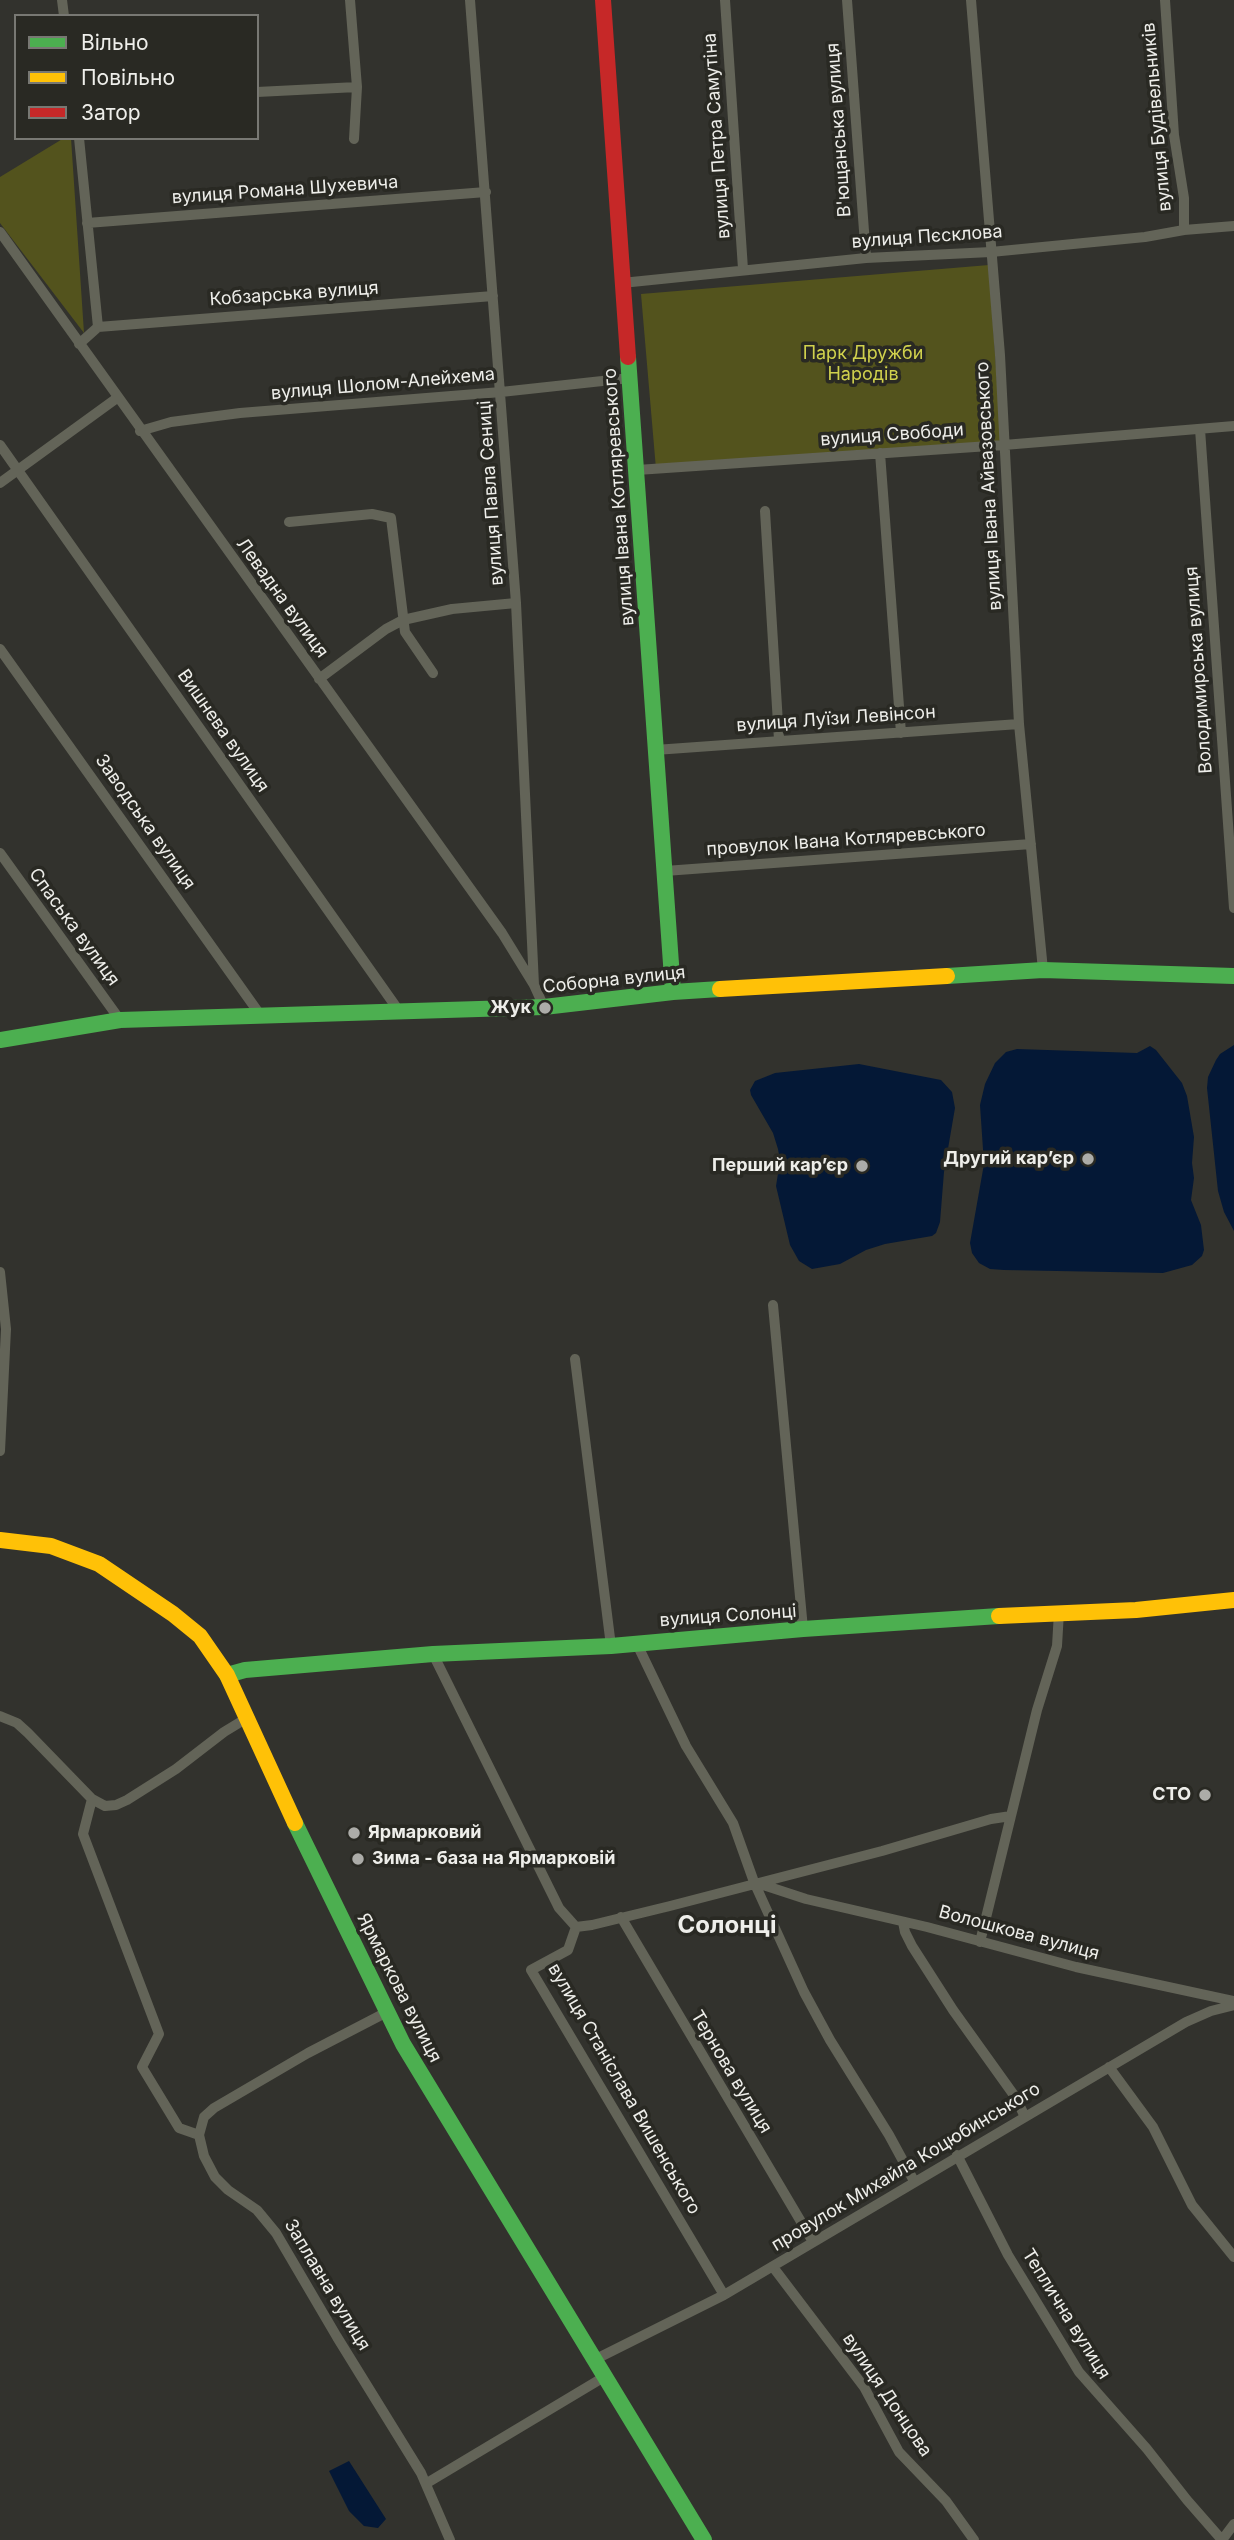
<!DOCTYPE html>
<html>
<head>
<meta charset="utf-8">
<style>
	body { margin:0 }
	#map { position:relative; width:1234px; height:2540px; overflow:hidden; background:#32322d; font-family:Inter,sans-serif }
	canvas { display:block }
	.legend { position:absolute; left:14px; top:14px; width:245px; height:126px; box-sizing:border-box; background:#292923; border:2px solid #787873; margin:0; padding:9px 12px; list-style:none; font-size:21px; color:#eeeeea }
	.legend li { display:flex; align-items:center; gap:14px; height:35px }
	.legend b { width:35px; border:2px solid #787873 }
</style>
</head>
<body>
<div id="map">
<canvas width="1234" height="2540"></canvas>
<ul class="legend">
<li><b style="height:9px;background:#4caf50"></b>Вільно</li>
<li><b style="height:9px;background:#ffc107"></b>Повільно</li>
<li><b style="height:9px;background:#c62828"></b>Затор</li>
</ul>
</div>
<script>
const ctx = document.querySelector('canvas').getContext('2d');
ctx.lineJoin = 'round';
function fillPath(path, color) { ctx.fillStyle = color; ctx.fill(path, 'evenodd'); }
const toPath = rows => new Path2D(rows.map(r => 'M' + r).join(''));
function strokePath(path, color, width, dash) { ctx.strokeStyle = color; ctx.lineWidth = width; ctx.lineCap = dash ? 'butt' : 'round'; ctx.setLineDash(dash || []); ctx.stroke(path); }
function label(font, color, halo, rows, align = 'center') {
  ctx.font = font + ' Inter,sans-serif'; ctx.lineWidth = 7; ctx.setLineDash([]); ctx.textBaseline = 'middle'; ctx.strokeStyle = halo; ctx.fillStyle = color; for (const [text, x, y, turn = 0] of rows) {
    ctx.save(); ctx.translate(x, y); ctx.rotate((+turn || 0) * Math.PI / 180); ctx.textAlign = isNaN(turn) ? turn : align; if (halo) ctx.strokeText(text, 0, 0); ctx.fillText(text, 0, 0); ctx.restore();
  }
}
const green = toPath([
	[64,138,71,138,84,333,0,223,0,177],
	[989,265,1001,442,656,469,641,294]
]);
const water = toPath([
	[1234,1045,1234,1231,1224,1212,1218,1191,1207,1088,1208,1077,1216,1060,1220,1054],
	[1150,1046,1156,1050,1182,1083,1187,1096,1194,1137,1192,1163,1194,1178,1191,1200,1201,1225,1204,1250,1202,1256,1192,1265,1163,1273,1004,1270,990,1269,979,1263,972,1253,970,1243,984,1164,980,1105,985,1084,995,1063,1006,1052,1017,1049,1137,1053],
	[859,1064,941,1080,952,1092,955,1108,944,1172,940,1222,936,1233,932,1236,885,1244,866,1250,840,1264,812,1269,799,1261,790,1245,776,1186,780,1161,778,1149,773,1133,751,1095,750,1090,755,1081,775,1073],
	[349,2461,386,2519,378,2528,364,2526,349,2511,329,2471]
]);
const street = toPath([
	[62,0,64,16],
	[350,0,357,87,354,139],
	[470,0,516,603,534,985],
	[725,0,743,269],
	[847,0,866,258],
	[971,0,1000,355,1019,724,1043,970],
	[1165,0,1174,135,1184,198,1184,230],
	[257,92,357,87],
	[79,138,98,327],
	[87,223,486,192],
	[0,232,502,933,534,985,544,1007],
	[622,283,866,258,991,252,1145,237,1184,230,1234,226],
	[98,327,493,296],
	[79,344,98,327],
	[1200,429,1234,908],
	[140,431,171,422,240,413,501,392,630,378],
	[0,445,399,1011],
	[880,453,901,733],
	[637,470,1004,445,1234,426],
	[0,483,117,398],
	[765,511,779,740],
	[289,522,372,514,391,518,405,632,433,673],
	[0,649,261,1016],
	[319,679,386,629,403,620,452,609,516,603],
	[655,750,1019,724],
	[0,853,120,1020],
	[665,871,1031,844],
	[0,1272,6,1329,0,1451],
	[773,1305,803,1629],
	[575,1359,611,1646],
	[636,1642,686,1746,733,1823,754,1882,804,1992,830,2040,889,2135,914,2181],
	[433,1654,559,1908,576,1927,568,1950,531,1970,724,2295],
	[0,1716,17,1723,28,1733,92,1799,83,1834,159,2034,142,2067,179,2128,199,2135,204,2156,215,2177,228,2190,257,2210,276,2233,337,2337,421,2473,450,2540],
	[92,1799,105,1806,116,1805,127,1800,176,1769,224,1732,247,1718],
	[754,1882,806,1899,927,1927,1076,1967,1234,2001],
	[621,1917,813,2242],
	[903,1922,905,1932,912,1946,953,2010,1016,2098,1025,2117],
	[576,1927,592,1925,670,1906,882,1851,991,1819,1011,1816],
	[980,1942,1037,1710,1057,1646,1059,1612],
	[1109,2067,1153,2127,1192,2205,1234,2257],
	[199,2135,204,2117,214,2108,308,2053,387,2012],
	[957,2155,1008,2255,1079,2372,1147,2449,1187,2500,1222,2540],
	[773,2267,864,2387,899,2452,946,2501,974,2540],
	[594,2360,724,2295,1186,2022,1211,2011,1234,2005],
	[427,2483,604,2377],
	[1222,2540,1234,2524]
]);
const fast = toPath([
	[628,357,673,992],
	[947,976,1043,970,1234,976],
	[0,1040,120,1020,544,1007,673,992,720,989],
	[227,1675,245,1670,433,1654,611,1646,803,1629,999,1616],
	[295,1823,403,2044,704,2540]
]);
const slow = toPath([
	[720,989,947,976],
	[0,1540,51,1546,99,1564,173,1614,200,1636,227,1675,295,1823],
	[999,1616,1136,1610,1234,1600]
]);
const jam = toPath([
	[603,0,628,357]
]);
const markers = [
	[545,1008,7,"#acaca8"],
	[1088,1159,7,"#acaca8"],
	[862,1166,7,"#acaca8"],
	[1205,1795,7,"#acaca8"],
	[354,1833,7,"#acaca8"],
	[358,1859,7,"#acaca8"]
];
const streetNames = [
	["вулиця Будівельників",1157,117,-95],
	["В'ющанська вулиця",839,130,-94],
	["вулиця Петра Самутіна",717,136,-94],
	["вулиця Романа Шухевича",285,190,-4],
	["вулиця Пєсклова",927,237,-4],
	["Кобзарська вулиця",294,294,-4],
	["вулиця Шолом-Алейхема",383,384,-5],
	["вулиця Свободи",892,435,-4],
	["вулиця Івана Айвазовського",989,486,-93],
	["вулиця Павла Сениці",491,493,-94],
	["вулиця Івана Котляревського",619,497,-94],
	["Левадна вулиця",282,598,54],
	["Володимирська вулиця",1199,670,-94],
	["вулиця Луїзи Левінсон",836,719,-4],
	["Вишнева вулиця",223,731,55],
	["Заводська вулиця",145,822,55],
	["провулок Івана Котляревського",846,840,-4],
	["Спаська вулиця",74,927,54],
	["Соборна вулиця",614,980,-6],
	["вулиця Солонці",728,1616,-4],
	["Волошкова вулиця",1019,1933,15],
	["Ярмаркова вулиця",399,1988,63],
	["Тернова вулиця",731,2072,59],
	["вулиця Станіслава Вишенського",624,2089,60],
	["провулок Михайла Коцюбинського",906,2167,-31],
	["Заплавна вулиця",327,2285,59],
	["Теплична вулиця",1066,2314,58],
	["вулиця Донцова",887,2395,56]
];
const parkNames = [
	["Парк Дружби",863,354],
	["Народів",863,375]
];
const poiNames = [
	["Жук",531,1008],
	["Другий кар’єр",1074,1159],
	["Перший кар’єр",848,1166],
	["СТО",1191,1795],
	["Ярмарковий",368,1833,"left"],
	["Зима - база на Ярмарковій",372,1859,"left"]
];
const districtNames = [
	["Солонці",727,1926]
];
fillPath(green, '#53531d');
fillPath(water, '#041836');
strokePath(street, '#636458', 10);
strokePath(fast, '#4caf50', 16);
strokePath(slow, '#ffc107', 16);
strokePath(jam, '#c62828', 16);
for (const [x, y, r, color] of markers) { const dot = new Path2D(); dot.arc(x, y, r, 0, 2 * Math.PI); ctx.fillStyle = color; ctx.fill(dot); strokePath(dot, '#292923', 2.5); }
label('18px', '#eeeeea', '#292923', streetNames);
label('18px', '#d0d14d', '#292923', parkNames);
label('bold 18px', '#eeeeea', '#292923', poiNames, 'right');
label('bold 24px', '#eeeeea', '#292923', districtNames);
</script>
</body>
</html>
